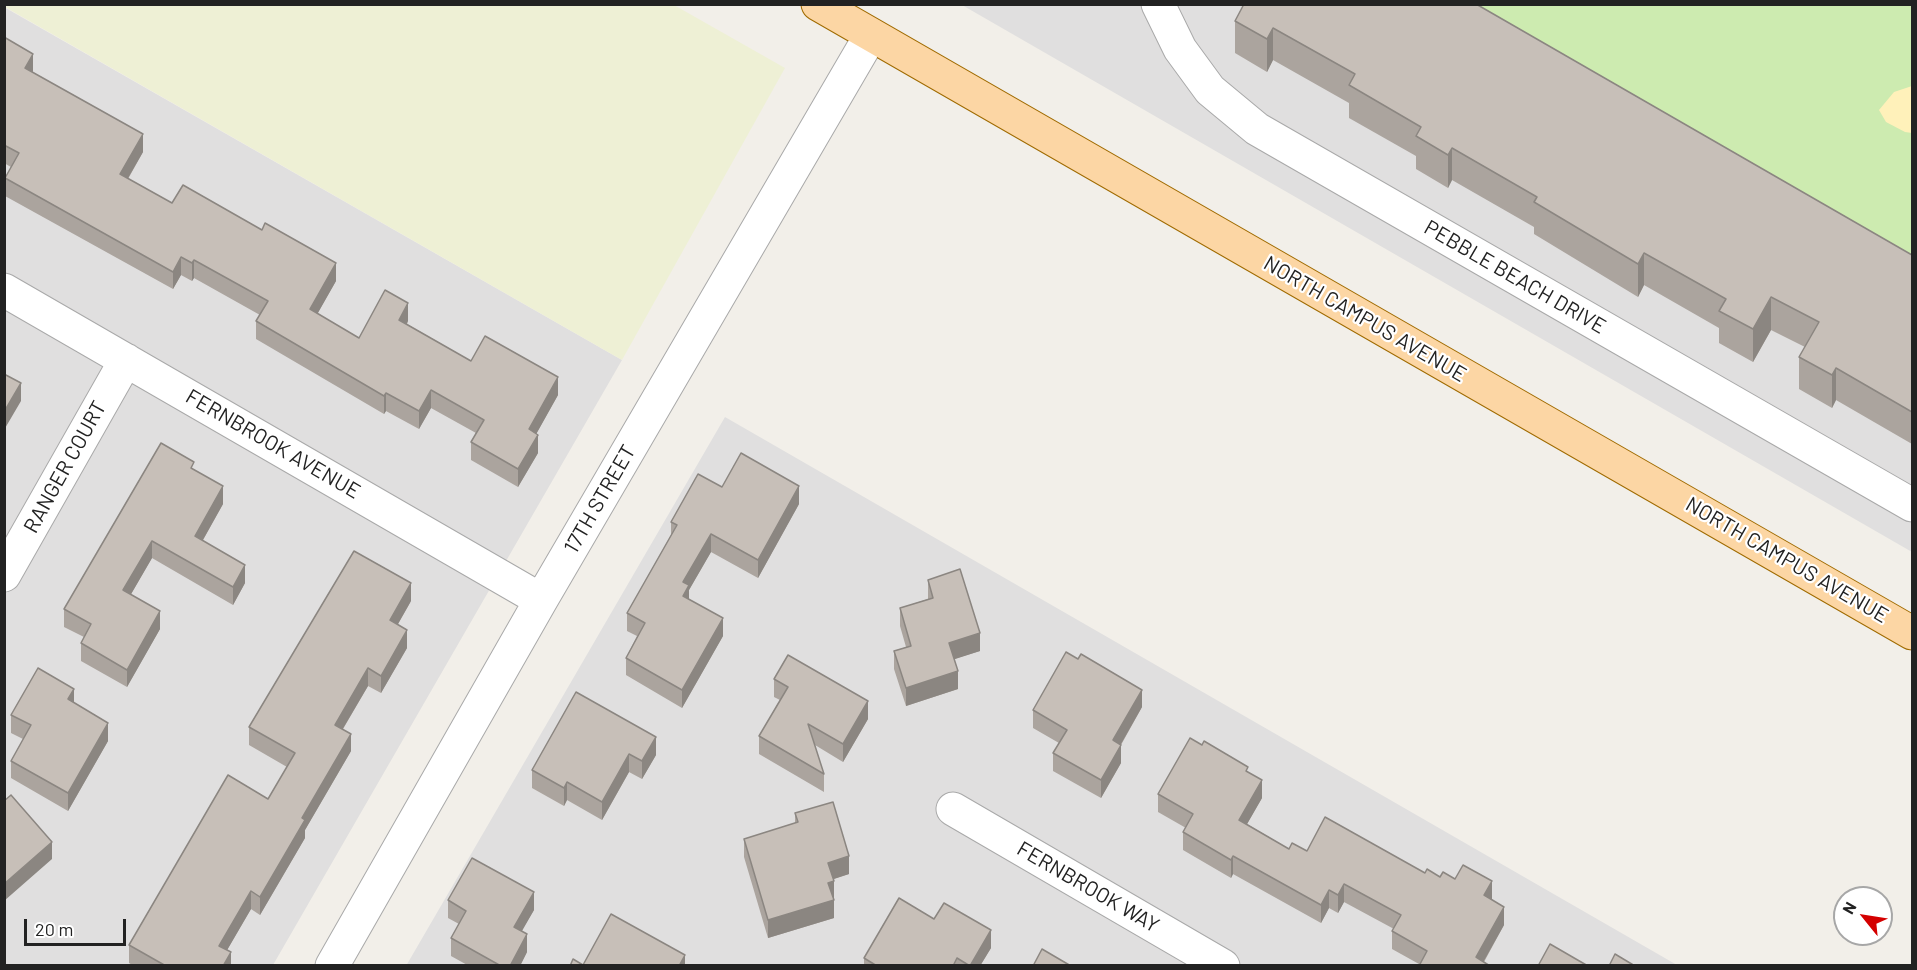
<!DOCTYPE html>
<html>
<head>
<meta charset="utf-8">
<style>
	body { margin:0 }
	#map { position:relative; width:1917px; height:970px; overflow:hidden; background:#f2efe9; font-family:Barlow,sans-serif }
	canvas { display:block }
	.frame { position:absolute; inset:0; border:6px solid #222; pointer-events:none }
	.north { position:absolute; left:1833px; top:886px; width:60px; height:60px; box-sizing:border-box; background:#fff; border:2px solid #a7a7a7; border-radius:50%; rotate:300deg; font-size:16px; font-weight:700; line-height:24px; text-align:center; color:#222 }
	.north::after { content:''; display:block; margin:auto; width:21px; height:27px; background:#d40000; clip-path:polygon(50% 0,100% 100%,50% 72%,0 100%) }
	.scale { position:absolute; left:24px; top:919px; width:102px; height:27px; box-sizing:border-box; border:3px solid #222; border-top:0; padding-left:8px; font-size:18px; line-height:21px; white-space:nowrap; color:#222; -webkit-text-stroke:4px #fff; paint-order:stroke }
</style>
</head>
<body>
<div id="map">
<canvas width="1917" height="970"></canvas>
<div class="frame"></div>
<div class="north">N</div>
<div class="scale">20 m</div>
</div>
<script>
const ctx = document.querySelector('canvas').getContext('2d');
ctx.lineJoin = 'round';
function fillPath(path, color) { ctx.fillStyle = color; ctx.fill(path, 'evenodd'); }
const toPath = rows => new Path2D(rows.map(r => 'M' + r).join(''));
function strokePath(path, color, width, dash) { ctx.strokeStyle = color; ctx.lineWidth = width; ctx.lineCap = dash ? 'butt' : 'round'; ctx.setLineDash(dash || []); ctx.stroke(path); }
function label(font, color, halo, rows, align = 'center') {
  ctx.font = font + ' Barlow,sans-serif'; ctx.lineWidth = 4.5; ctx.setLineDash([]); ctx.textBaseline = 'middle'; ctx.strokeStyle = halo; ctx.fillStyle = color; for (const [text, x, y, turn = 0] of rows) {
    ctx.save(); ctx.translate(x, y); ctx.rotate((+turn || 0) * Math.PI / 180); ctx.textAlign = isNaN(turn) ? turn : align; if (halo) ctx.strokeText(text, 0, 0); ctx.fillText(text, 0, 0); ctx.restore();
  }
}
const residential = toPath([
	[962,5,1477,5,1912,256,1912,552],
	[4,7,622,360,273,965,5,965],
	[725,417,1677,965,406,966]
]);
const farmland = toPath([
	[5,4,674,5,785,68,622,360,5,7]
]);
const grass = toPath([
	[1477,5,1912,5,1912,256]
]);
const sand = toPath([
	[1912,86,1912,133,1905,132,1886,122,1879,110,1894,92]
]);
const minor = toPath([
	[1158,4,1180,49,1210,90,1257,129,1912,505],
	[4,290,541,600],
	[4,575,126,360],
	[953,809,1223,966],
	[332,966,541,600,871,35]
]);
const major = toPath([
	[818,4,1912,633]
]);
const wall = toPath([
	[1243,4,1476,4,1912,255,1912,444,1836,400,1832,408,1799,389,1799,357,1805,347,1771,330,1753,362,1719,343,1719,328,1644,285,1638,297,1534,234,1534,227,1452,180,1448,188,1416,169,1416,156,1349,118,1349,103,1273,60,1267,72,1235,53,1235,21,1243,8],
	[4,37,33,72,143,152,128,179,172,203,336,281,317,314,359,338,408,321,407,324,471,361,558,395,536,434,538,453,518,487,471,460,471,442,476,433,431,408,419,429,386,411,384,414,256,339,256,321,260,315,194,278,192,281,181,275,173,289,5,196,5,178,11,167,4,163],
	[194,469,223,504,203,540,245,583,233,605,152,558,131,594,160,629,127,687,81,661,81,643,84,637,64,627,64,609],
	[722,487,799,504,758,578,711,552,689,590,689,599,723,636,682,708,626,675,626,658,637,636,627,631,627,613,671,535,671,522],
	[928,580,980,651,954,659,958,689,906,706,894,669,894,651,906,647,900,626,900,608,928,599],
	[411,601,398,624,407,648,381,693,368,686,343,729,351,751,305,830,305,838,260,915,251,909,227,950,231,966,134,966,129,963,129,945,268,799,287,767,249,745,249,727],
	[774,679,868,719,843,762,815,745,824,774,824,792,759,754,759,736,780,700,774,697],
	[576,692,656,755,642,779,629,772,602,820,567,800,564,806,532,788,532,770],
	[74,703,108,741,68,811,11,778,11,761,23,739,11,733,11,715],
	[1142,707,1121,745,1121,763,1101,798,1053,771,1053,753,1059,743,1033,728,1033,710],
	[1202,745,1248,772,1262,798,1247,824,1289,849,1307,851,1440,877,1492,899,1504,925,1484,962,1419,964,1392,949,1392,931,1394,929,1344,902,1338,913,1329,908,1321,923,1233,874,1231,878,1183,850,1183,832,1186,828,1158,812,1158,794],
	[795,813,849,874,833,879,834,918,768,938,744,857,744,839,795,823],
	[448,900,534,910,521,931,527,952,520,966,469,966,451,956,451,938,459,924,448,918],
	[991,948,980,966,864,966,864,958]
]);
const shadedWall = toPath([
	[1273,28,1273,60,1267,72,1267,39],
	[33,54,33,71,25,86,25,68],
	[143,134,143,152,120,192,120,174],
	[1452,148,1452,180,1448,188,1448,155],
	[1644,253,1644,285,1638,297,1638,264],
	[181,257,181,275,173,289,173,272],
	[194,260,194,278,192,281,192,263],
	[336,263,336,281,310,327,310,309],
	[1771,297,1771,330,1753,362,1753,329],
	[408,303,408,321,399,338,399,320],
	[1836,368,1836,400,1832,408,1832,375],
	[558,377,558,395,529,447,529,429],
	[21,383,21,401,4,430,4,412],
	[431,390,431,408,419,429,419,411],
	[386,393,386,411,384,414,384,396],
	[538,435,538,453,518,487,518,469],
	[223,486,223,504,195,554,195,536],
	[799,486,799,504,758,578,758,560],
	[711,534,711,552,689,590,689,603,683,596,683,582],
	[152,541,152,558,123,608,123,590],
	[245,565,245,583,233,605,233,587],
	[411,583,411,601,390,638,390,620],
	[160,611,160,629,127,687,127,670],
	[723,618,723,636,682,708,682,690],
	[407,630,407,648,381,693,381,676],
	[980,633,980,651,949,661,949,643],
	[368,668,368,686,335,742,335,725],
	[958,671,958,689,906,706,906,688],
	[74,689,74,707,68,699],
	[1142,690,1142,707,1113,758,1113,740],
	[868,701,868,719,843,762,843,744],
	[108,723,108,741,68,811,68,793],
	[351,734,351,751,305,830,305,838,260,915,260,897,302,818],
	[656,737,656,755,642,779,642,761],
	[1121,745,1121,763,1101,798,1101,780],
	[629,754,629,772,602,820,602,802],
	[1262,780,1262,798,1239,838,1239,820],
	[567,782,567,800,564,806,564,788],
	[52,842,52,859,4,901,4,884],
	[849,856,849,874,828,881,828,863],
	[1233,856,1233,874,1231,878,1231,860],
	[834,881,834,899,828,901,828,883],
	[1492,881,1492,899,1484,913,1484,895],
	[1344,884,1344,902,1338,913,1338,895],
	[1329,890,1329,908,1321,923,1321,905],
	[251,891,251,909,219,964,219,946],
	[534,892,534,910,514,945,514,927],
	[834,900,834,918,768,938,768,920],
	[1504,907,1504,925,1481,966,1476,957],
	[991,930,991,948,980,966,970,966],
	[527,934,527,952,520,966,510,966],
	[231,952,231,966,223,966],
	[685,955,685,966,679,966]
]);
const building = toPath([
	[1244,4,1476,4,1912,255,1912,412,1836,368,1832,375,1799,357,1819,322,1771,297,1753,329,1719,311,1726,299,1644,253,1638,264,1534,202,1537,197,1452,148,1448,155,1416,136,1421,127,1349,85,1355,74,1273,28,1267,39,1235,21,1244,4],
	[4,37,33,54,25,68,143,134,120,174,172,203,183,185,262,230,265,223,336,263,310,309,359,338,385,290,408,303,399,320,471,361,485,336,558,377,529,429,538,435,518,469,471,442,484,420,431,390,419,411,386,393,384,396,256,321,268,301,194,260,192,263,181,257,173,272,5,178,19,153,4,145,4,37],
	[4,374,21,383,4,412,4,374],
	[161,443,194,462,191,468,223,486,195,536,245,565,233,587,152,541,123,590,160,611,127,670,81,643,91,624,64,609,161,443],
	[741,453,799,486,758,560,711,534,683,582,689,585,683,596,723,618,682,690,626,658,645,623,627,613,677,525,671,522,698,474,722,487,741,453],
	[354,551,411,583,390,620,407,630,381,676,368,668,335,725,351,734,302,818,305,820,260,897,251,891,219,946,231,952,223,966,166,966,129,945,228,775,268,799,295,753,249,727,354,551],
	[960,569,980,633,949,643,958,671,906,688,894,651,911,646,900,608,933,598,928,580,960,569],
	[1066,652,1078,659,1081,654,1142,690,1113,740,1121,745,1101,780,1053,753,1067,730,1033,710,1066,652],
	[788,655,868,701,843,744,808,724,824,774,759,736,788,687,774,679,788,655],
	[38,668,74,689,68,699,108,723,68,793,11,761,31,725,11,715,38,668],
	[576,692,656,737,642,761,629,754,602,802,567,782,564,788,532,770,576,692],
	[1190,738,1202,745,1204,741,1248,767,1246,771,1262,780,1239,820,1289,849,1292,843,1307,851,1325,817,1425,873,1427,869,1440,877,1443,872,1455,879,1463,865,1492,881,1484,895,1504,907,1476,957,1490,966,1419,966,1427,951,1392,931,1401,915,1344,884,1338,895,1329,890,1321,905,1233,856,1231,860,1183,832,1193,814,1158,794,1190,738],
	[11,795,52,842,4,884,4,801,11,795],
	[833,802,849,856,828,863,834,881,828,883,834,900,768,920,744,839,798,822,795,813,833,802],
	[472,858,534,892,514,927,527,934,510,966,501,966,451,938,466,911,448,900,472,858],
	[899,898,934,919,944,903,991,930,970,966,957,958,953,966,877,966,864,958,899,898],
	[611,914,685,955,679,966,570,966,573,959,583,965,611,914],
	[1550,944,1588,966,1538,966,1550,944],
	[1042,949,1071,966,1033,966,1042,949],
	[1615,954,1635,966,1609,966,1615,954]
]);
const streetNames = [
	["PEBBLE BEACH DRIVE",1515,277,30],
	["NORTH CAMPUS AVENUE",1365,319,30],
	["FERNBROOK AVENUE",273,444,30],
	["RANGER COURT",65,467,-61],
	["17TH STREET",600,499,-60],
	["NORTH CAMPUS AVENUE",1787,560,30],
	["FERNBROOK WAY",1088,887,30]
];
fillPath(residential, '#e0dfdf');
fillPath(farmland, '#eef0d5');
fillPath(grass, '#cdebb0');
fillPath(sand, '#fff1ba');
strokePath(minor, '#a9a9a9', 35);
strokePath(major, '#a06b00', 35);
strokePath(minor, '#fff', 33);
strokePath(major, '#fcd6a4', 33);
fillPath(wall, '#aba49e');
fillPath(shadedWall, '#8b8681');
fillPath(building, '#c7bfb8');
strokePath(building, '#8b8681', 1.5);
label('21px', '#222', '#fff', streetNames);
</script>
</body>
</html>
